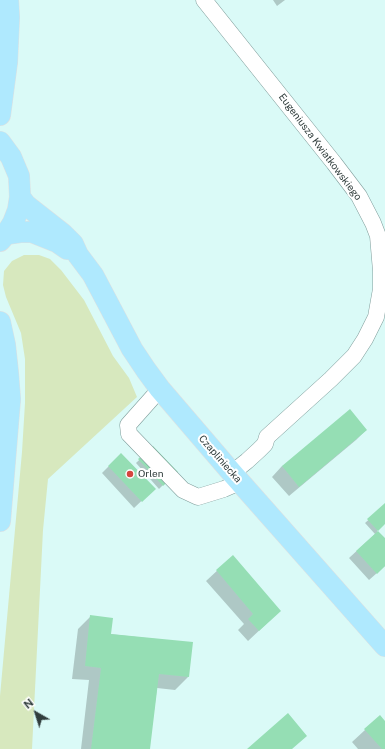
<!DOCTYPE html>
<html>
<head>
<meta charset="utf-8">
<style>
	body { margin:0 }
	#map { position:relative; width:385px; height:749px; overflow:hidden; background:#dafaf7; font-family:"Public Sans",sans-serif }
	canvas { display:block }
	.north { position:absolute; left:16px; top:693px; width:40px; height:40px; -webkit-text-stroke:3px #fff; paint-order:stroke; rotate:321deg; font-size:11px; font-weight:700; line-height:16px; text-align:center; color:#303d3c }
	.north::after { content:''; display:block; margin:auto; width:14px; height:18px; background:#303d3c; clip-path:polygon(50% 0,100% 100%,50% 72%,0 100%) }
</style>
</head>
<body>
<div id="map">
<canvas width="385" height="749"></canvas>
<div class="north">N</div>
</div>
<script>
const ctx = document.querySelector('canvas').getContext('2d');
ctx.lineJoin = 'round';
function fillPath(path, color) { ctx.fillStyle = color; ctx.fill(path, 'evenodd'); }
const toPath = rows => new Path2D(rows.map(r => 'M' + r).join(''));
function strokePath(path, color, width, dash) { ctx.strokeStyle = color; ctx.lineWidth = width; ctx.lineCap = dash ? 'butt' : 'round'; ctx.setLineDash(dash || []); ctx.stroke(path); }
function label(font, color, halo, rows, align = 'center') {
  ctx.font = font + ' "Public Sans",sans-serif'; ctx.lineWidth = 4; ctx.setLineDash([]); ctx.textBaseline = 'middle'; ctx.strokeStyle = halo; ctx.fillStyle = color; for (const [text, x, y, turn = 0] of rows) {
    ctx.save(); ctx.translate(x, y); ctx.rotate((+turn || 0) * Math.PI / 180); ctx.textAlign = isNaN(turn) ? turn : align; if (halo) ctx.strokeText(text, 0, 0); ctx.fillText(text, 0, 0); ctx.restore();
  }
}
const green = toPath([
	[24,255,39,255,50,259,61,270,84,300,113,356,129,378,137,397,48,479,43,530,32,749,0,749,0,696,22,452,25,403,25,359,21,333,6,297,3,285,4,271,12,261]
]);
const shadow = toPath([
	[273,0,285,0,277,6],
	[366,430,356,440,289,496,272,477,282,466],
	[153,447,176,472,159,489,136,463],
	[121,454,154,489,134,508,102,473],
	[385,505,385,523,377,531,385,540,385,566,369,580,349,558,375,534,365,523],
	[233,556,280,611,248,641,238,630,244,624,206,581],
	[91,616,110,634,192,643,188,677,175,690,157,688,149,749,81,749,89,680,72,679,78,629],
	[385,722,385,749,358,749,352,742,365,730]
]);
const building = toPath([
	[350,409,367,430,299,487,282,466],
	[153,446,178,472,163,486,138,459],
	[121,453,156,489,142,502,108,466],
	[385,503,385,524,378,531,367,519],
	[378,531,385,538,385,566,377,574,356,551],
	[233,555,281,611,259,631,248,619,253,614,216,570],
	[90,615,113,618,111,634,193,642,189,677,159,674,150,749,91,749,101,668,85,666],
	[288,713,307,736,292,749,247,749],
	[380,715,385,721,385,749,382,749,364,729]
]);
const minor = toPath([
	[204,0,334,163,359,196,373,223,378,236,381,271,381,289,376,317,365,339,354,356,331,379,267,437,265,444,259,450,247,461,232,473],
	[160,389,128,425,129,434,183,490,198,497,224,489,240,482]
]);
const major = toPath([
	[0,115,7,62,9,17,8,0],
	[0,142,11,157,19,176,20,197,18,210,13,223,6,234,0,241],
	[20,197,26,205,63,234,73,244,78,255,93,275,132,349,146,370,160,389,232,473,385,646],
	[6,234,20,232,32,232,57,242,67,249],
	[0,322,5,345,8,373,10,399,0,521]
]);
const markers = [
	[130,474,4,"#d5463e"]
];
const streetNames = [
	["Eugeniusza Kwiatkowskiego",320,147,53],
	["Czapliniecka",220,459,49]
];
const poiNames = [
	["Orlen",138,474]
];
fillPath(green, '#d7e8be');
fillPath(shadow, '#0003');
fillPath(building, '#95deb4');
strokePath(minor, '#7e9c9a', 17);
strokePath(major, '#dee0e0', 22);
strokePath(minor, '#fff', 16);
strokePath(major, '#afe9fe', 21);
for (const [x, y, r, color] of markers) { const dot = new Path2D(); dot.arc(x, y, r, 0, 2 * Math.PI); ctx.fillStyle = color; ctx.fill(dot); strokePath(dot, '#fff', 1.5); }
label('10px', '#303d3c', '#fff', streetNames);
label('10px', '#303d3c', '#fff', poiNames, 'left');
</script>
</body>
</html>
